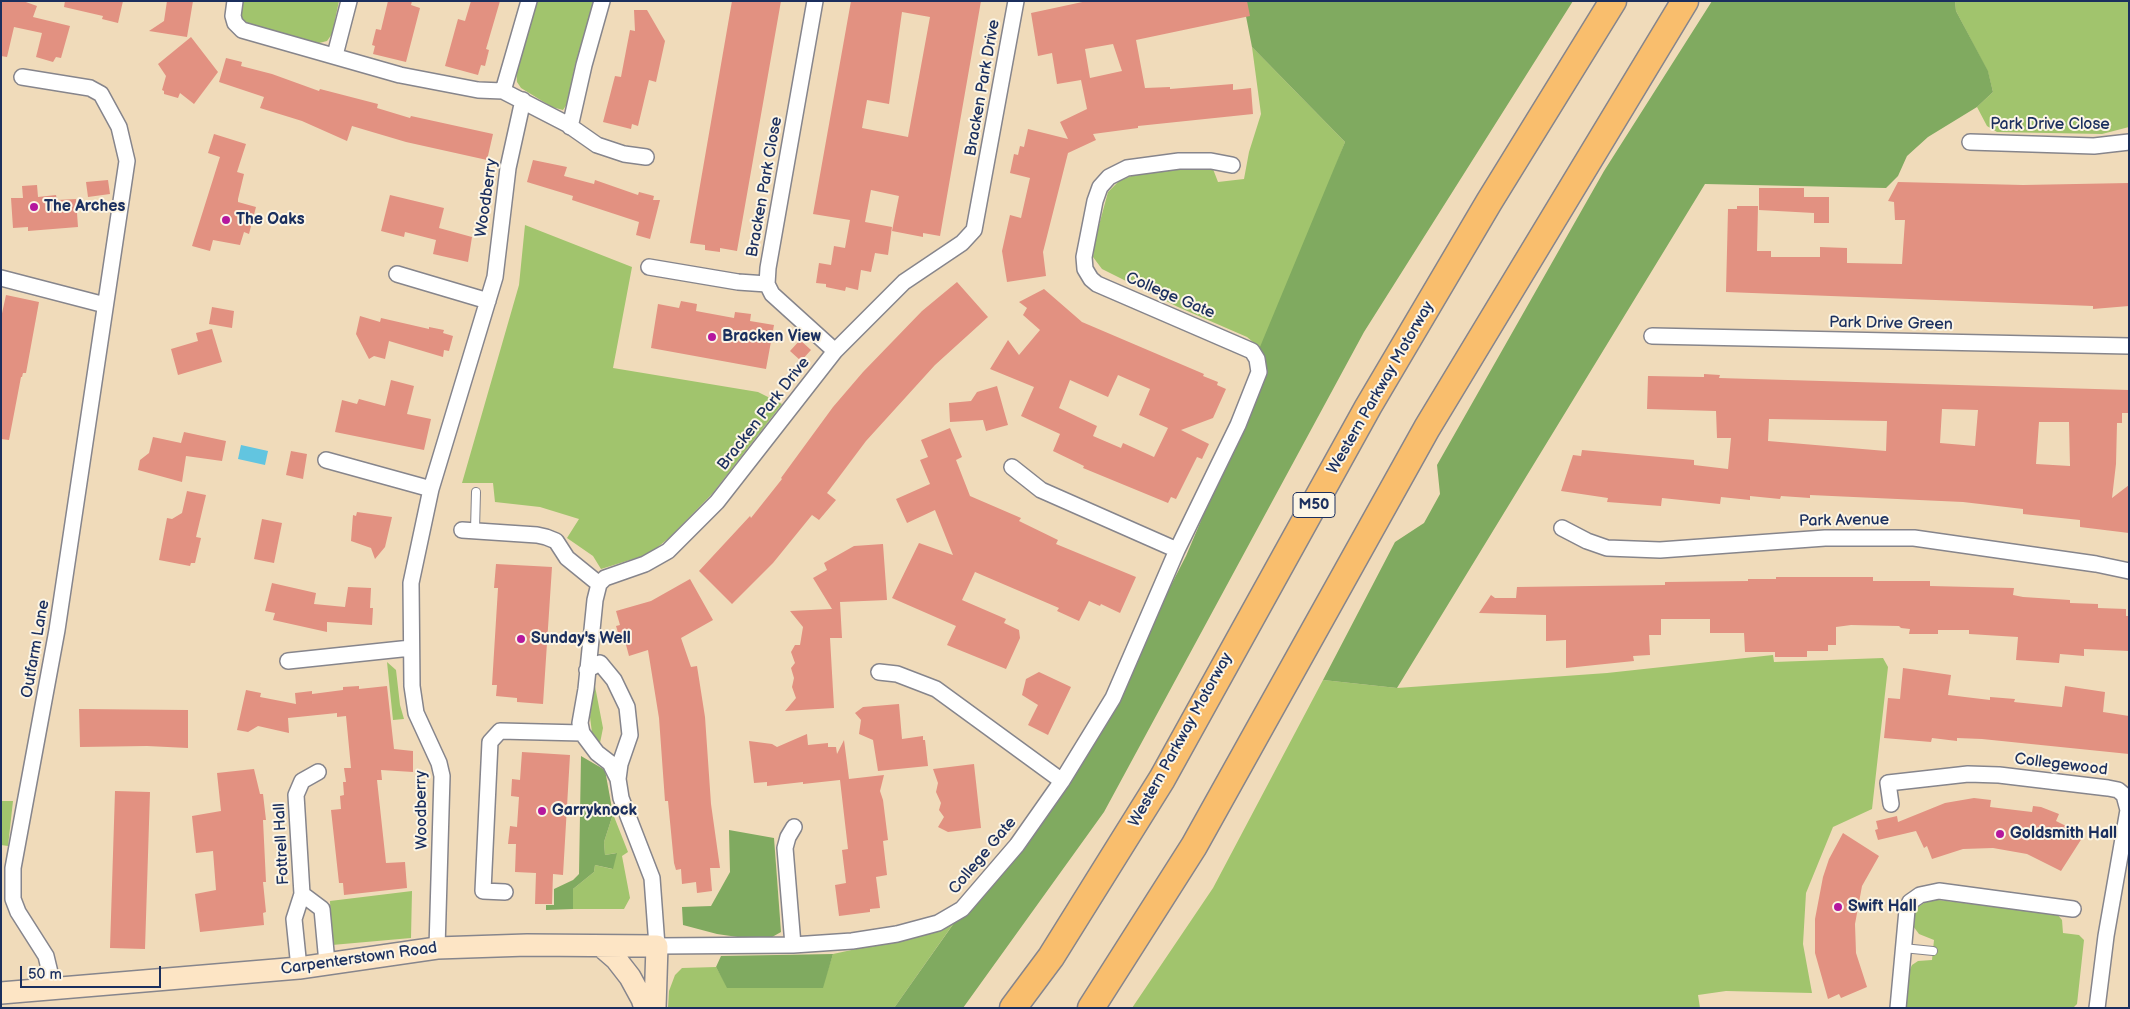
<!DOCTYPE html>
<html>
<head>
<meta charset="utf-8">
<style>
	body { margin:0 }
	#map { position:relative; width:2130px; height:1009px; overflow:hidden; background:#f0dbba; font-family:"Balsamiq Sans",sans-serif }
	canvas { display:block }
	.frame { position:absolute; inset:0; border:2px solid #1b2f5e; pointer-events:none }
	.scale { position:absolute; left:20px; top:966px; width:141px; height:22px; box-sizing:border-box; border:2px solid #1b2f5e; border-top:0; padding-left:6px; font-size:15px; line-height:18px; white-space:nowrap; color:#1b2f5e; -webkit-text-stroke:4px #fcf5e5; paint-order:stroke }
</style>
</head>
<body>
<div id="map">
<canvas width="2130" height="1009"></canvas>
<div class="frame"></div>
<div class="scale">50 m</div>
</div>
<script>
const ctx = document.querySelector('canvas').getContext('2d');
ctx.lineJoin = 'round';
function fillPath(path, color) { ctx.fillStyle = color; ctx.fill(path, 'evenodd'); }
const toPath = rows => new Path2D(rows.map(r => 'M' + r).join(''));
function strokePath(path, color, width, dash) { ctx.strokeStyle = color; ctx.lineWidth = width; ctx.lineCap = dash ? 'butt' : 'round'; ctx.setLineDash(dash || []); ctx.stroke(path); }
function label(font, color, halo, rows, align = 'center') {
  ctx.font = font + ' "Balsamiq Sans",sans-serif'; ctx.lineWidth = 4; ctx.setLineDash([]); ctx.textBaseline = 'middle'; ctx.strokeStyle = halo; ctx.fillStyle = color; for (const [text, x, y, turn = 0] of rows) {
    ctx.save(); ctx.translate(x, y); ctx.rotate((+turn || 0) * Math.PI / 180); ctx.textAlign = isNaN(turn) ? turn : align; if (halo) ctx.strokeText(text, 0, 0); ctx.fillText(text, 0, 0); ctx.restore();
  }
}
const green = toPath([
	[242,1,339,1,332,34,327,41,319,43,257,28,243,21,240,13],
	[537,1,595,1,575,65,567,104,563,110,552,107,521,88,517,82,516,69],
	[1955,1,2129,1,2129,127,2102,134,1997,132,1987,126,1977,107,1993,92,1988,72,1956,11],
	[1252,47,1345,142,1265,352,1247,337,1178,307,1102,269,1093,257,1095,240,1108,192,1119,181,1139,173,1183,168,1213,169,1218,182,1244,179,1249,152,1261,114],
	[525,225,632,267,613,368,758,392,782,404,712,494,669,538,649,554,601,569,593,556,567,538,579,519,540,507,495,502,493,483,462,483,519,285],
	[1773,655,1774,662,1883,658,1888,667,1872,809,1833,827,1806,893,1803,944,1812,993,1726,991,1698,995,1700,1008,1132,1008,1213,888,1323,680,1397,688,1607,673],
	[387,662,396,670,400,705,404,719,393,720],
	[594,681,603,728,600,743,592,733,590,717],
	[1,801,13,801,8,846,1,845],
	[613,814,628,852,622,856,630,898,624,909,573,909,573,889,594,872,595,865,612,869,616,853,605,855,604,842],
	[412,891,411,938,332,945,330,901],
	[1930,899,2057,914,2062,920,2063,933,2079,935,2084,940,2077,1004,2073,1008,1905,1008,1908,973,1912,965,1918,961,1932,960,1934,940,1919,934,1913,926,1914,914,1918,907],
	[956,920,894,1008,668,1008,669,991,675,975,682,968,716,967,728,988,822,988,833,954,926,934]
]);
const forest = toPath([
	[1243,1,1573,1,1364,332,1104,812,963,1008,894,1008,1113,698,1186,556,1248,410,1250,371,1345,142,1252,47],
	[1712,1,1955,1,1956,11,1988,71,1993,92,1977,107,1928,137,1907,156,1898,176,1886,188,1705,184,1397,688,1323,680,1395,542,1424,523,1440,494,1437,465,1604,171],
	[581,756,605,770,613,814,604,842,605,855,617,853,613,869,595,865,594,872,573,889,573,909,546,910,546,905,554,905,554,889,573,880,579,874],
	[729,830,774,838,781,932,765,941,717,934,683,925,682,907,711,906,730,872],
	[833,954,823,988,727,988,716,967,721,956]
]);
const water = toPath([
	[241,445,268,451,265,465,238,459]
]);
const building = toPath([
	[1,1,23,1,37,6,33,17,70,26,61,58,56,57,53,62,36,57,42,33,14,27,7,57,1,56],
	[65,1,123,1,118,23,102,19,103,16,64,7],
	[167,1,193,1,187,37,149,31,164,21],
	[388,1,412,1,411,5,420,8,406,62,373,54,375,46,372,45,376,29,381,30],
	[471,1,500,1,486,49,489,50,485,66,481,65,478,75,445,66,458,19,465,21],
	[732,1,781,1,737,251,720,248,720,252,705,250,705,245,690,243],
	[851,1,981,1,940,236,923,233,923,237,892,231,899,196,871,190,865,222,892,227,888,255,875,253,871,272,861,270,858,290,846,287,845,291,826,287,826,284,816,283,819,263,831,265,834,246,845,248,850,220,813,214],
	[902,12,930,17,908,137,862,128,867,100,889,104],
	[1087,1,1247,1,1250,16,1136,40,1145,88,1170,87,1170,89,1233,84,1233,90,1251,88,1253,114,1138,126,1138,128,1093,134,1096,140,1068,153,1043,252,1046,276,1007,282,1002,251,1010,215,1021,218,1030,178,1010,173,1014,154,1018,155,1020,146,1024,147,1028,129,1068,139,1060,122,1087,109,1081,80,1057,84,1052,53,1038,56,1031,13],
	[1113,44,1122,71,1090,78,1085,49],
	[634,10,647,10,665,41,656,82,649,80,638,126,632,124,631,129,603,122,615,76,621,77,630,30,635,31],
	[191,37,218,72,194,104,180,93,178,98,164,94,164,91,162,90,166,76,158,64],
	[226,58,242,62,241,66,272,74,319,91,320,89,378,104,377,108,410,118,411,116,493,134,487,160,406,142,352,126,347,141,302,121,260,108,264,97,219,82],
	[214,134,246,144,237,172,244,174,238,199,238,202,256,207,249,234,244,232,240,245,213,240,210,251,192,246,220,157,208,153],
	[533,160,567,167,564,176,594,184,595,180,638,195,639,192,654,196,653,200,660,200,650,239,636,235,639,222,572,200,573,196,527,182],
	[108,180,110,194,88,197,86,182],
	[1898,182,2023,185,2129,183,2129,306,2093,309,2093,306,1726,292,1728,209,1737,209,1737,206,1758,206,1757,251,1771,251,1771,257,1820,257,1820,247,1847,248,1847,263,1902,264,1905,220,1895,220,1894,202,1888,201],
	[37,185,38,197,56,195,57,200,76,199,78,227,28,231,28,227,13,228,11,198,23,198,22,186],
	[1759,188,1804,188,1804,197,1829,197,1829,223,1814,223,1814,213,1759,210],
	[390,195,444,208,439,228,472,237,468,262,433,254,436,240,405,232,404,237,381,231],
	[957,282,988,317,935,365,866,441,827,493,836,500,819,520,812,515,773,563,732,604,699,571,750,516,751,518,782,479,781,478,833,407,863,372,922,311],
	[1044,289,1082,322,1204,374,1203,376,1218,382,1217,385,1226,389,1213,418,1181,430,1209,444,1202,459,1197,457,1176,499,1171,497,1168,503,1083,468,1084,466,1053,451,1060,434,1021,416,1034,387,990,369,1008,340,1019,355,1040,330,1023,315,1027,308,1019,302],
	[1118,375,1150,389,1139,415,1168,428,1154,457,1123,443,1121,448,1093,436,1097,426,1059,408,1070,380,1108,397],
	[6,295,39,302,26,373,23,373,22,377,21,377,9,440,1,439,1,318],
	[681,301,697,304,696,311,734,318,735,312,751,314,750,321,774,325,766,369,651,348,658,304,679,308],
	[212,307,234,311,232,328,209,324],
	[360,316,380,322,381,318,429,329,429,327,444,330,443,333,453,336,449,351,444,350,443,357,389,341,385,359,374,356,369,359,356,334],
	[212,329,222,362,178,375,171,349,198,341,196,333],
	[800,340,811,350,801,361,790,351],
	[1704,374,1720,375,1719,378,2129,390,2129,413,2122,413,2122,423,2117,423,2116,464,2112,498,2129,485,2129,533,2080,527,2080,520,2023,514,2023,509,1963,502,1810,495,1810,498,1781,496,1780,499,1750,496,1750,500,1721,497,1720,504,1662,498,1661,506,1607,502,1608,498,1561,491,1573,455,1581,456,1582,450,1694,460,1694,465,1728,469,1731,438,1717,438,1716,411,1647,409,1648,376,1704,377],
	[1942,409,1978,410,1975,446,1940,443],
	[1769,419,1887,421,1886,451,1768,441],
	[2039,422,2069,422,2070,466,2036,464],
	[391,380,414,386,407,414,431,419,424,450,335,432,342,400,357,404,359,399,385,406],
	[997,386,1008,425,986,431,983,420,950,422,949,403,971,401,977,392],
	[950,428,962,457,956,460,970,496,1021,518,1019,521,1058,540,1056,544,1136,577,1120,613,1101,604,1100,606,1089,601,1079,621,1057,611,1059,608,975,572,962,600,1006,619,1004,623,1019,630,1020,638,1006,669,947,645,956,626,892,598,919,543,953,555,935,510,907,523,896,499,930,484,920,460,928,457,921,440],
	[184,432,226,441,222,461,186,456,182,482,138,470,140,460,149,453,153,437,181,443],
	[291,451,307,454,303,479,286,475],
	[187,491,206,495,196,537,201,538,195,563,191,563,190,566,159,560,167,518,172,519,182,513],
	[357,512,392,517,385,547,375,559,371,548,351,541,353,515,356,516],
	[262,519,282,523,274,563,254,559],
	[883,544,887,600,840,602,842,638,830,638,834,708,785,711,796,698,792,687,794,678,791,668,795,663,791,652,795,645,800,645,803,627,790,611,832,609,813,578,827,570,824,563,854,546],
	[496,564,552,567,543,704,517,702,517,698,496,696,497,685,492,685,498,588,494,588],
	[1776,577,1873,577,1873,581,1930,581,1930,586,2014,588,2013,595,2023,597,2070,600,2070,603,2098,604,2098,608,2126,609,2126,616,2129,616,2129,651,2084,649,2084,656,2060,654,2059,663,2016,660,2018,637,1969,634,1969,630,1938,630,1938,634,1909,634,1910,629,1901,628,1899,626,1851,625,1836,627,1836,645,1828,645,1828,651,1807,651,1807,657,1775,657,1775,652,1745,652,1744,633,1710,633,1710,619,1661,619,1661,635,1649,635,1650,655,1633,656,1634,661,1566,668,1566,640,1546,641,1546,615,1479,613,1491,595,1495,598,1516,598,1517,587,1665,585,1665,582,1748,581,1748,579,1776,579],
	[690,579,713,620,681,638,691,667,697,666,705,717,711,804,720,868,710,868,712,891,697,893,696,882,682,884,681,869,676,870,674,863,668,801,665,801,659,718,648,650,629,656,625,641,621,642,616,626,620,625,616,611,651,601],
	[272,583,316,593,314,604,345,607,348,587,371,588,370,608,373,608,372,625,327,622,327,632,273,620,275,613,265,611],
	[1903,668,1951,675,1948,695,1990,700,1990,697,2015,699,2014,702,2062,707,2065,686,2105,692,2103,712,2129,716,2129,754,1982,739,1957,738,1957,741,1932,738,1931,742,1884,738,1888,698,1900,699],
	[1039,672,1071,687,1048,735,1028,725,1038,705,1022,695,1026,679],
	[359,686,359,689,387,686,394,749,413,751,413,772,381,770,382,780,377,780,386,863,405,862,407,888,344,895,343,883,339,883,331,810,341,809,340,796,344,795,343,782,346,782,344,768,351,768,346,716,337,717,337,713,288,718,289,733,258,726,248,732,237,730,246,690,261,693,260,697,296,704,295,693,312,691,312,694,343,690,343,687],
	[899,704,902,739,923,736,923,740,925,740,928,766,878,771,873,740,859,734,861,720,855,713,863,707],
	[79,709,188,710,188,748,147,746,80,747],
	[807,734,808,745,828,743,828,747,836,747,837,754,844,740,849,779,803,784,803,782,767,786,767,782,754,783,749,741,772,744,777,747],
	[522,752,570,755,563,875,553,874,552,904,535,904,536,873,515,872,516,844,508,844,510,826,517,827,519,797,511,796,512,779,520,780],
	[974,764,981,828,948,832,938,827,944,817,939,810,941,803,936,792,938,783,933,769],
	[254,769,260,794,263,794,266,820,263,820,266,882,263,882,266,912,263,913,264,925,200,932,195,894,216,890,213,851,196,853,192,816,221,811,217,773],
	[884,775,880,791,883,800,888,840,883,841,887,875,876,877,880,908,870,909,870,912,839,916,835,885,846,883,842,850,848,849,840,780],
	[115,791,150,792,145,949,110,948],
	[1974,798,1991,800,1990,807,2032,812,2033,806,2041,807,2059,814,2056,821,2084,835,2061,871,2027,854,1993,848,1963,849,1932,859,1927,846,1924,848,1916,831,1878,840,1875,830,1878,829,1876,821,1897,816,1898,822,1945,803],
	[1843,833,1879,856,1862,886,1855,924,1856,953,1867,987,1841,998,1839,994,1828,999,1815,953,1815,919,1823,877,1829,859]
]);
const lane = toPath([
	[475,530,476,492],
	[1903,948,1933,951]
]);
const street = toPath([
	[235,1,233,16,235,23,242,30,400,75,478,90,503,91,567,124,597,145,624,154,646,157],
	[815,1,768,268,767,284,772,294,835,351],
	[335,55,349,1],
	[22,77,90,88,101,94,119,127,127,161,57,630,13,868,13,899,18,912,46,956,54,989],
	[503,91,529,1],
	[570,127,584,65,602,1],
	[1970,142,2094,146,2129,142],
	[649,267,738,282,767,284],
	[397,274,488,301],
	[1,278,105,305],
	[1652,336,2129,346],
	[326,460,431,489],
	[1012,467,1041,490,1177,550],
	[1562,528,1587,541,1607,548,1660,550,1825,538,1914,538,2096,564,2129,571],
	[462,530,537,535,546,537,556,541,567,558,599,584],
	[288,661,411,648],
	[587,670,600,663,614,680,627,707,630,735,620,764,618,779,621,798,652,878,657,946,793,945,852,941,897,934,938,923,962,909,1017,845,1062,781,1113,698,1177,550,1238,425,1259,372,1257,359,1252,351,1097,284,1091,279,1085,269,1084,257,1095,201,1100,187,1109,177,1127,168,1179,161,1211,161,1232,165],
	[879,672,897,674,936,689,1062,781],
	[618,779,610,763,597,753,582,733,580,723,586,689,595,600,599,584,605,578,645,564,668,551,717,502,835,351,904,282,962,243,974,230,1016,1],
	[1891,804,1888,783,1968,774,1999,775,2108,788,2118,790,2124,795,2128,810,2106,936,2097,1008],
	[505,892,483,891,490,742,500,731,582,733],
	[302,894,322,909,327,963],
	[793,945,785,848,788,837,794,827],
	[437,948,442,776,439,763,416,713,412,686,411,583,431,489,495,277,508,168,523,100],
	[299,968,294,919,302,894,296,795,302,781,318,772],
	[1898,1008,1907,910,1910,902,1920,895,1939,891,2073,909]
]);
const secondary = toPath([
	[601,946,616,959,630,977,642,999,645,1008],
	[1,993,299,968,437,948,527,945,657,946,655,1008]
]);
const highway = toPath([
	[1013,1008,1051,957,1162,779,1368,407,1489,202,1613,1],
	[1091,1008,1194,846,1427,428,1685,1]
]);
const markers = [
	[34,207,5,"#b5179e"],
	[226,220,5,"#b5179e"],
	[712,337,5,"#b5179e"],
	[521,639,5,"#b5179e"],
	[542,811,5,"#b5179e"],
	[2000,834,5,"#b5179e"],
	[1838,907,5,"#b5179e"]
];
const shields = [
	[1314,505,42]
];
const shieldNames = [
	["M50",1314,505]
];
const streetNames = [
	["Bracken Park Drive",983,88,-80],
	["Park Drive Close",2050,125],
	["Bracken Park Close",765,187,-80],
	["Woodberry",487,198,-82],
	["College Gate",1170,296,23],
	["Park Drive Green",1891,324,1],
	["Western Parkway Motorway",1381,388,-60],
	["Bracken Park Drive",764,414,-52],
	["Park Avenue",1844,521,-1],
	["Outfarm Lane",36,649,-80],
	["Western Parkway Motorway",1181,740,-61],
	["Collegewood",2061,765,7],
	["Woodberry",422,810,-91],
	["Fottrell Hall",282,844,-93],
	["College Gate",983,856,-50],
	["Carpenterstown Road",359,959,-8]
];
const poiNames = [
	["The Arches",44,207],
	["The Oaks",236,220],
	["Bracken View",722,337],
	["Sunday's Well",531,639],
	["Garryknock",552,811],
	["Goldsmith Hall",2010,834],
	["Swift Hall",1848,907]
];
fillPath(green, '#a1c46d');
fillPath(forest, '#80aa60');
fillPath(water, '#62c5e0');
fillPath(building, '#e29181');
strokePath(lane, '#86858c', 10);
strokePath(street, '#86858c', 18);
strokePath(secondary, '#86858c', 24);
strokePath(highway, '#86858c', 29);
strokePath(lane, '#fff', 8);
strokePath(street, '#fff', 15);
strokePath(secondary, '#fde5c5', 21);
strokePath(highway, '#f9be6d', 26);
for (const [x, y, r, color] of markers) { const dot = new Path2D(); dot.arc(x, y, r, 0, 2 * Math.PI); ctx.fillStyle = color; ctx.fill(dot); strokePath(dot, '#fcf5e5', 2); }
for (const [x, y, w] of shields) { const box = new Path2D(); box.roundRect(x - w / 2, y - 12.5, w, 25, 4); ctx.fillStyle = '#fcf5e5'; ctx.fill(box); strokePath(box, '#1b2f5e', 1); }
label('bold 15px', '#1b2f5e', null, shieldNames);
label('16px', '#1b2f5e', '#fcf5e5', streetNames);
label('bold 16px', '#1b2f5e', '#fcf5e5', poiNames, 'left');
</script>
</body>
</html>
